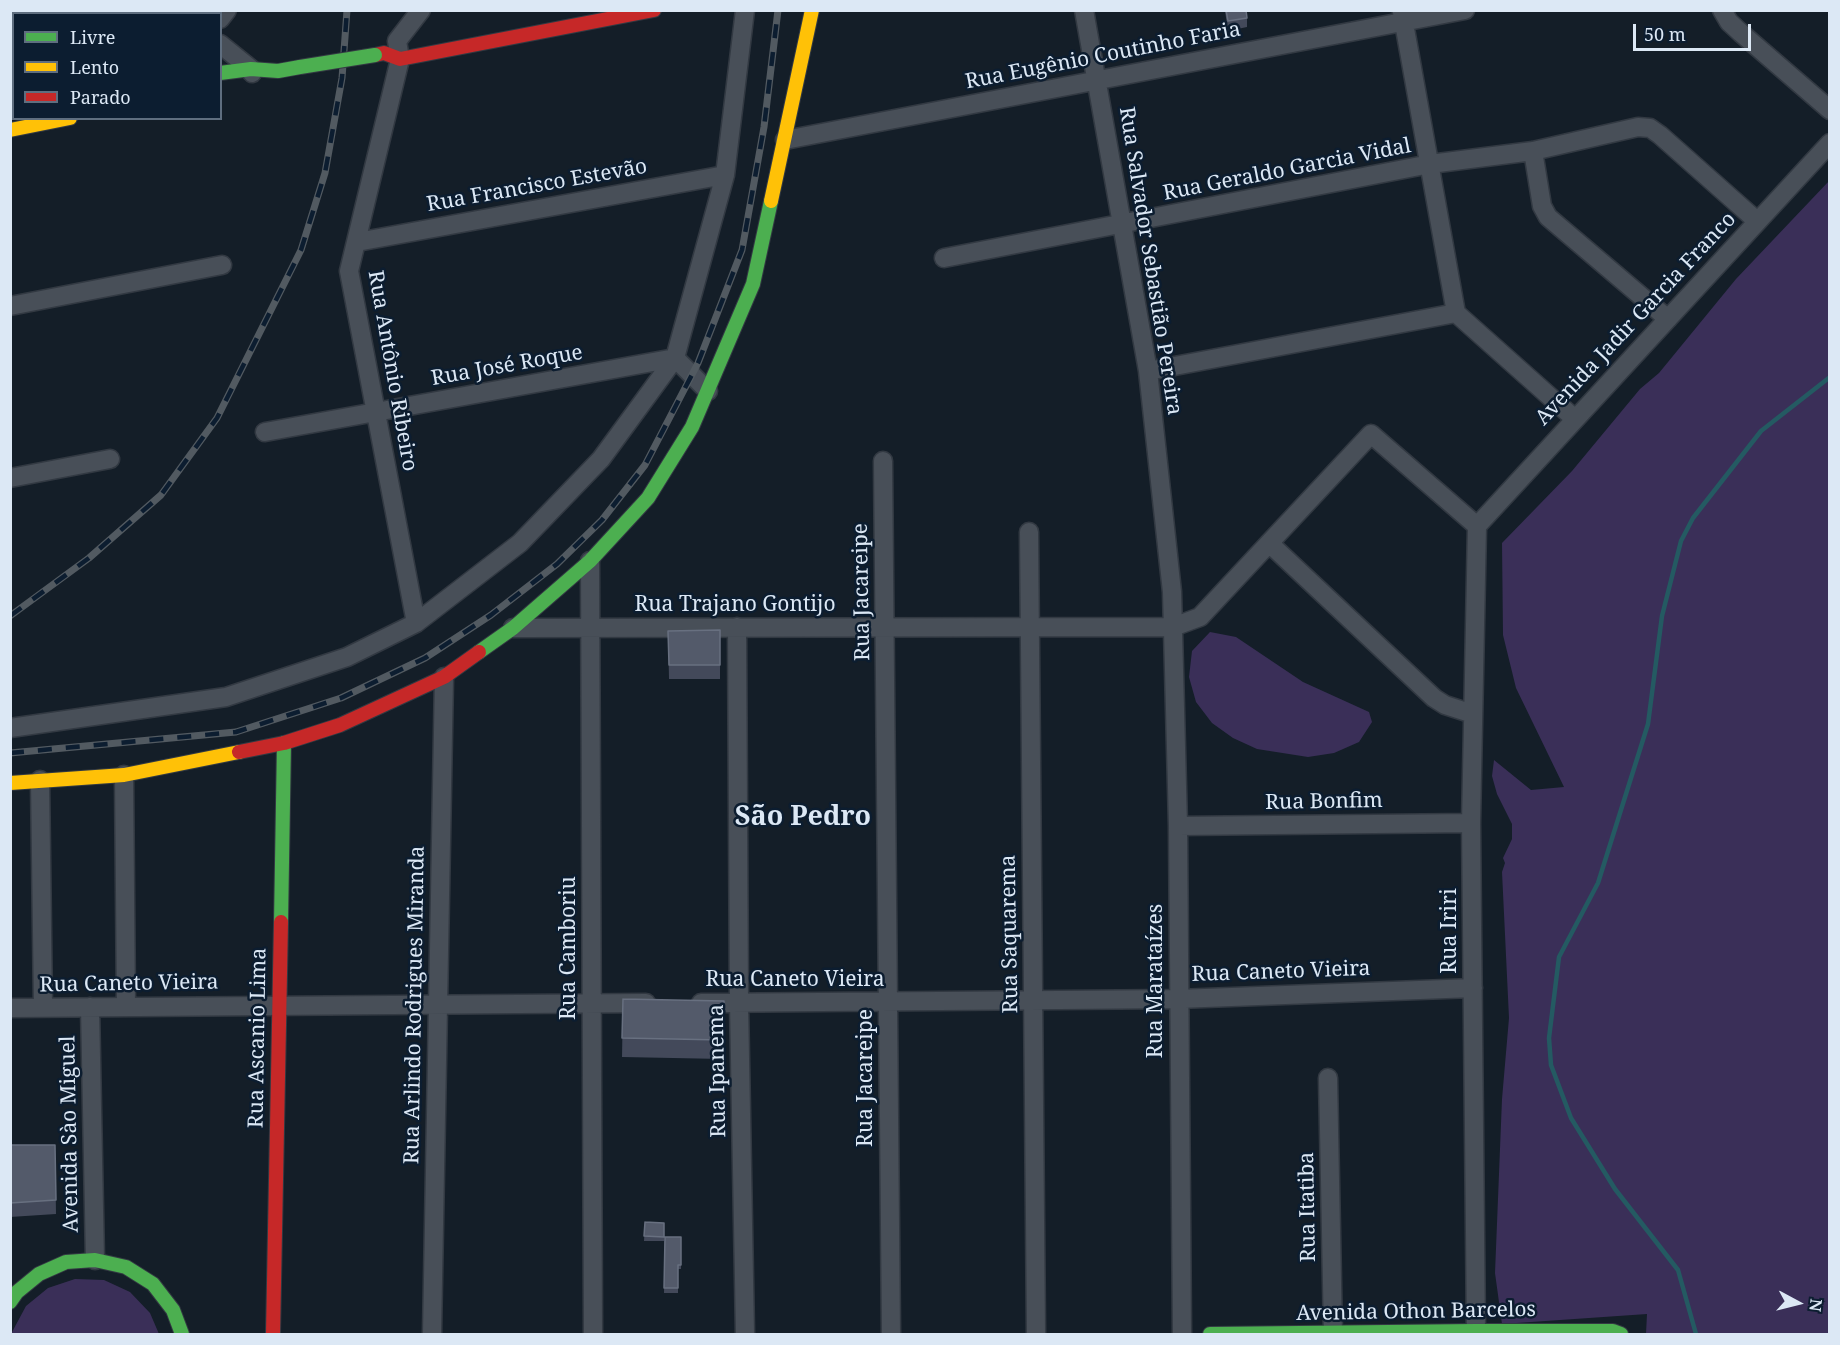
<!DOCTYPE html>
<html>
<head>
<meta charset="utf-8">
<style>
	body { margin:0 }
	#map { position:relative; width:1840px; height:1345px; overflow:hidden; background:#141e28; font-family:"Noto Serif",serif }
	canvas { display:block }
	.frame { position:absolute; inset:0; border:12px solid #dce8f5; pointer-events:none }
	.legend { position:absolute; left:12px; top:12px; width:210px; height:108px; box-sizing:border-box; background:#0c1d30; border:2px solid #5f6e7f; margin:0; padding:8px 10px; list-style:none; font-size:18px; color:#dce8f5 }
	.legend li { display:flex; align-items:center; gap:12px; height:30px }
	.legend b { width:30px; border:2px solid #5f6e7f }
	.north { position:absolute; left:1768px; top:1273px; width:60px; height:60px; -webkit-text-stroke:4px #0c1d30; paint-order:stroke; rotate:97deg; font-size:16px; font-weight:700; line-height:24px; text-align:center; color:#dce8f5 }
	.north::after { content:''; display:block; margin:auto; width:21px; height:27px; background:#dce8f5; clip-path:polygon(50% 0,100% 100%,50% 72%,0 100%) }
	.scale { position:absolute; left:1633px; top:24px; width:118px; height:27px; box-sizing:border-box; border:3px solid #dce8f5; border-top:0; padding-left:8px; font-size:18px; line-height:21px; white-space:nowrap; color:#dce8f5; -webkit-text-stroke:4px #0c1d30; paint-order:stroke }
</style>
</head>
<body>
<div id="map">
<canvas width="1840" height="1345"></canvas>
<div class="frame"></div>
<ul class="legend">
<li><b style="height:8px;background:#4caf50"></b>Livre</li>
<li><b style="height:8px;background:#ffc107"></b>Lento</li>
<li><b style="height:8px;background:#c62828"></b>Parado</li>
</ul>
<div class="north">N</div>
<div class="scale">50 m</div>
</div>
<script>
const ctx = document.querySelector('canvas').getContext('2d');
ctx.lineJoin = 'round';
function fillPath(path, color) { ctx.fillStyle = color; ctx.fill(path, 'evenodd'); }
const toPath = rows => new Path2D(rows.map(r => 'M' + r).join(''));
function strokePath(path, color, width, dash) { ctx.strokeStyle = color; ctx.lineWidth = width; ctx.lineCap = dash ? 'butt' : 'round'; ctx.setLineDash(dash || []); ctx.stroke(path); }
function label(font, color, halo, rows, align = 'center') {
  ctx.font = font + ' "Noto Serif",serif'; ctx.lineWidth = 5; ctx.setLineDash([]); ctx.textBaseline = 'middle'; ctx.strokeStyle = halo; ctx.fillStyle = color; for (const [text, x, y, turn = 0] of rows) {
    ctx.save(); ctx.translate(x, y); ctx.rotate((+turn || 0) * Math.PI / 180); ctx.textAlign = isNaN(turn) ? turn : align; if (halo) ctx.strokeText(text, 0, 0); ctx.fillText(text, 0, 0); ctx.restore();
  }
}
const green = toPath([
	[1829,181,1829,1334,1646,1334,1647,1314,1502,1324,1495,1273,1502,1099,1509,1018,1502,872,1505,863,1503,858,1512,839,1512,824,1497,794,1492,776,1494,760,1531,790,1564,787,1516,688,1503,635,1502,543,1572,471,1640,389,1659,373,1736,279],
	[1210,632,1236,637,1303,682,1369,712,1372,722,1359,742,1334,753,1308,757,1257,749,1233,738,1212,723,1196,702,1189,677,1192,651],
	[75,1279,104,1280,130,1292,150,1313,159,1334,11,1334,26,1306,48,1288]
]);
const stream = toPath([
	[1696,1334,1678,1270,1615,1189,1571,1118,1551,1065,1549,1038,1559,957,1598,883,1648,724,1662,616,1681,541,1693,518,1761,431,1830,377]
]);
const street = toPath([
	[178,10,182,14],
	[1084,10,1148,371,1172,592,1178,826,1182,1334],
	[1722,10,1729,22,1741,33,1830,110],
	[1402,12,1456,313,1575,419],
	[220,19,227,10],
	[220,44,251,69,252,73],
	[785,140,1465,10],
	[1533,151,1542,206,1548,217,1668,319],
	[357,242,725,175],
	[944,258,1430,164,1533,151,1638,127,1650,128,1660,135,1757,221],
	[10,306,222,265],
	[1148,371,1456,313],
	[265,432,675,358,708,391],
	[883,461,891,1334],
	[10,478,110,459],
	[1477,526,1830,143],
	[1029,532,1036,1334],
	[1269,543,1434,698,1445,705,1473,714],
	[590,561,593,1334],
	[416,623,349,271,400,59,397,41,421,10],
	[737,627,739,1003,745,1334],
	[513,628,1173,627,1200,617,1371,434,1477,526],
	[10,728,226,697,347,657,416,623,520,543,601,459,675,358,725,175,745,10],
	[124,775,126,1007],
	[40,780,43,1007],
	[1178,826,1471,823],
	[701,1003,1178,999,1473,988],
	[90,1007,95,1260],
	[10,1008,646,1003],
	[1328,1078,1333,1334],
	[432,1334,444,677],
	[1476,1334,1471,823,1477,526]
]);
const fast = toPath([
	[220,73,251,69,278,71,300,67],
	[479,652,513,628,590,561,648,498,692,427,753,284,771,201],
	[281,922,284,743],
	[10,1302,17,1292,39,1274,66,1262,95,1260,126,1267,153,1284,173,1310,182,1334],
	[1210,1334,1476,1331,1613,1331,1621,1334]
]);
const slow = toPath([
	[10,130,70,118],
	[771,201,812,10],
	[10,783,124,775,239,752]
]);
const jam = toPath([
	[375,55,384,53,400,59,654,10],
	[239,752,284,743,340,725,444,677,479,652],
	[273,1334,281,922]
]);
const rail = toPath([
	[10,616,89,558,161,495,217,418,301,250,325,173,342,78,347,10],
	[10,753,236,732,341,698,425,658,491,615,557,564,602,520,645,465,698,363,742,250,764,127,778,10]
]);
const fastBridge = toPath([
	[300,67,375,55]
]);
const wall = toPath([
	[1218,10,1246,10,1247,18,1247,27,1228,31,1225,11,1219,12],
	[720,630,720,679,669,679,668,631],
	[623,999,724,1001,723,1059,622,1057],
	[10,1145,55,1145,56,1214,10,1217],
	[645,1222,664,1223,664,1241,644,1241],
	[665,1237,681,1237,681,1269,678,1269,678,1293,664,1293]
]);
const building = toPath([
	[1226,10,1246,10,1247,18,1228,21,1226,10],
	[720,630,720,665,669,665,668,631,720,630],
	[623,999,724,1001,723,1040,622,1038,623,999],
	[10,1145,55,1145,56,1200,10,1203,10,1145],
	[645,1222,664,1223,664,1237,644,1236,645,1222],
	[665,1237,681,1237,681,1265,678,1265,678,1288,664,1288,665,1237]
]);
const streetNames = [
	["Rua Eugênio Coutinho Faria",1103,56,-11],
	["Rua Geraldo Garcia Vidal",1287,170,-11],
	["Rua Francisco Estevão",537,186,-10],
	["Rua Salvador Sebastião Pereira",1150,261,81],
	["Avenida Jadir Garcia Franco",1636,319,-47],
	["Rua José Roque",507,366,-10],
	["Rua Antônio Ribeiro",392,371,80],
	["Rua Jacareipe",862,592,-91],
	["Rua Trajano Gontijo",735,605],
	["Rua Bonfim",1324,802,-1],
	["Rua Iriri",1450,931,-90],
	["Rua Saquarema",1010,934,-91],
	["Rua Camboriu",569,948,-90],
	["Rua Caneto Vieira",1281,972,-2],
	["Rua Caneto Vieira",795,980],
	["Rua Marataízes",1156,981,-90],
	["Rua Caneto Vieira",129,984,-1],
	["Rua Arlindo Rodrigues Miranda",415,1005,-89],
	["Rua Ascanio Lima",258,1038,-89],
	["Rua Ipanema",718,1071,-91],
	["Rua Jacareipe",866,1078,-90],
	["Avenida Sào Miguel",70,1134,-91],
	["Rua Itatiba",1308,1207,-91],
	["Avenida Othon Barcelos",1416,1312,-1]
];
const districtNames = [
	["São Pedro",803,817]
];
fillPath(green, '#3a2f58');
strokePath(stream, '#245a62', 4.5);
strokePath(street, '#323942', 21);
strokePath(fast, '#323942', 16);
strokePath(slow, '#323942', 16);
strokePath(jam, '#323942', 16);
strokePath(street, '#484f58', 18);
strokePath(fast, '#4caf50', 14);
strokePath(slow, '#ffc107', 14);
strokePath(jam, '#c62828', 14);
strokePath(rail, '#525a61', 7);
strokePath(rail, '#0c1d30', 4.5, [14]);
strokePath(fastBridge, '#323942', 16, []);
strokePath(fastBridge, '#4caf50', 14);
fillPath(wall, '#43495a');
fillPath(building, '#535a6a');
strokePath(building, '#687080', 1.5);
label('21px', '#dce8f5', '#0c1d30', streetNames);
label('bold 27px', '#dce8f5', '#0c1d30', districtNames);
</script>
</body>
</html>
